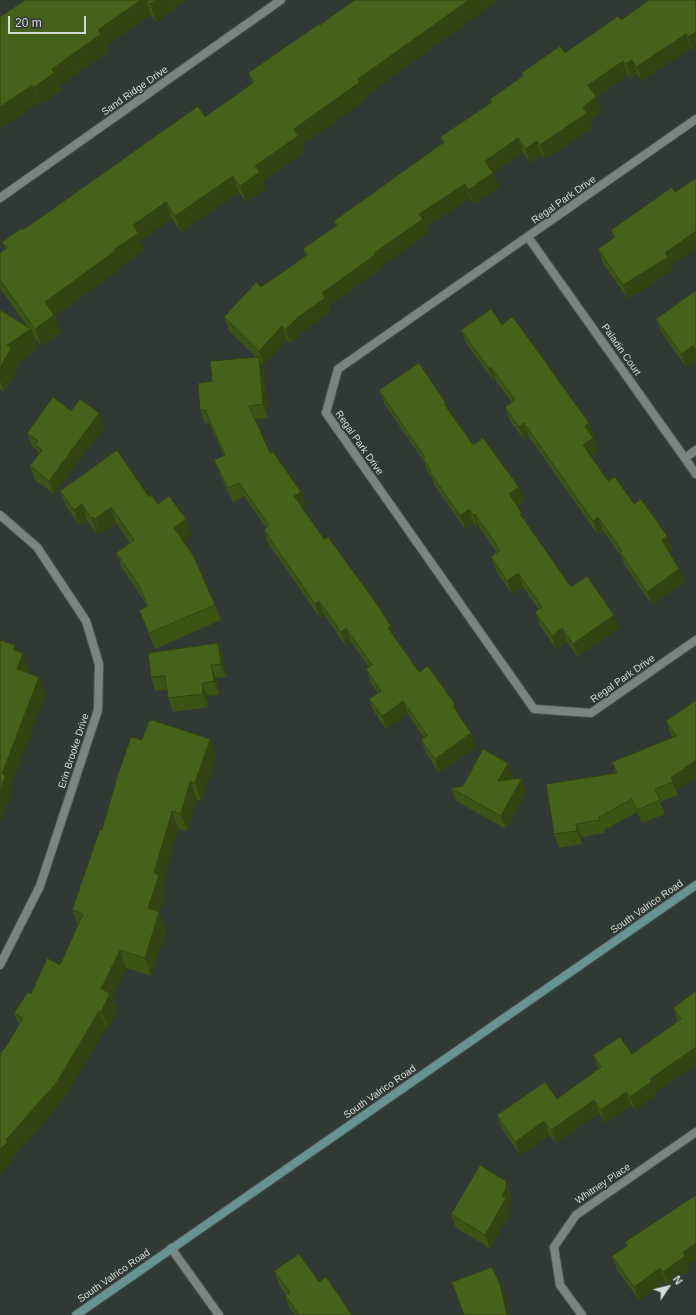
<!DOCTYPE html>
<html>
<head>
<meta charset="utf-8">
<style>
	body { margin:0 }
	#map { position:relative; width:696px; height:1315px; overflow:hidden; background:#303a35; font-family:Helvetica,sans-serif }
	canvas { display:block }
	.north { position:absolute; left:648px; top:1267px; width:40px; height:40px; -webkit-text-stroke:3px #303a35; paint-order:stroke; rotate:55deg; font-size:11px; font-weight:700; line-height:16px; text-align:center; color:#d4dad7 }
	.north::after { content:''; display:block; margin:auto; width:14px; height:18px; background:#d4dad7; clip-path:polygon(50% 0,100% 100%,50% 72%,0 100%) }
	.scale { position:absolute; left:8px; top:16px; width:78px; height:18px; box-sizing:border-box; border:2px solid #d4dad7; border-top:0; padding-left:5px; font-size:12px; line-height:14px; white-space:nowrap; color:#d4dad7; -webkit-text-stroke:3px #303a35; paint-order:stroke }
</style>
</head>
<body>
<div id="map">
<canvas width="696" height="1315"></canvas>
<div class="north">N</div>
<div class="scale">20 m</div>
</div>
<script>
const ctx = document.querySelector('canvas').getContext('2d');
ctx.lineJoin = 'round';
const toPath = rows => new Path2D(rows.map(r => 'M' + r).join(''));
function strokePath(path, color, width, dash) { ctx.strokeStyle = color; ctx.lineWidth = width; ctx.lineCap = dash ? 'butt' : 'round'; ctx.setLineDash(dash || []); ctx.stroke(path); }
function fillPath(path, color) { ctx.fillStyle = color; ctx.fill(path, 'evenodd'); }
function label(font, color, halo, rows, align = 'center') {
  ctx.font = font + ' Helvetica,sans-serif'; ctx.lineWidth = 3.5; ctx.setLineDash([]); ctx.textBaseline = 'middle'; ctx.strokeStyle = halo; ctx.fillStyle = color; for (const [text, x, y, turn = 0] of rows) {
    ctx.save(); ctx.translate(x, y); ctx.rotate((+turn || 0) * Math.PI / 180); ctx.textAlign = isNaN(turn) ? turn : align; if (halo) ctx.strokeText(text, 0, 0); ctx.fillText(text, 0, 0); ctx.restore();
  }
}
const street = toPath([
	[696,119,338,369,326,413,534,709,591,713,696,640],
	[0,198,281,0],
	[528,237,696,474],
	[685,458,696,450],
	[0,515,37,547,86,621,99,664,98,710,40,886,0,965],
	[171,1248,219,1315],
	[582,1315,560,1285,554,1247,576,1215,696,1132]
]);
const secondary = toPath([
	[76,1315,696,885]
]);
const wall = toPath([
	[25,0,186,0,156,22,151,15,106,46,108,52,59,86,61,90,40,105,39,102,0,129],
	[354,0,498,0,365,96,366,99,302,145,304,152,263,181,266,189,246,202,239,192,181,232,172,219,141,240,144,250,121,266,121,268,55,316,61,332,41,346,33,335,38,348,17,363,18,367,4,392,0,389,0,390,0,310,27,326,0,288,0,253,5,249,2,242,23,230,205,117,252,84,248,73,320,25],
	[696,0,696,49,693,51,691,48,642,81,637,74,631,79,628,75,596,97,601,111,590,120,592,128,545,159,542,155,530,163,523,152,493,173,499,187,474,204,470,198,426,227,428,233,380,267,380,269,328,306,330,312,302,332,291,344,287,340,264,365,260,361,264,371,268,418,255,419,270,453,301,492,306,505,302,508,324,539,419,672,455,704,459,715,471,733,476,747,439,773,426,753,421,740,424,738,408,714,386,729,374,712,369,699,378,693,371,683,366,669,369,667,351,642,346,646,324,615,320,618,268,543,264,530,266,528,244,496,233,502,219,473,214,460,224,456,209,423,205,424,200,410,212,381,256,357,229,331,224,317,261,287,305,256,303,249,336,226,334,221,443,143,440,137,491,103,490,99,522,77,521,73,565,53,621,20],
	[611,230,671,266,672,270,628,299,603,263,598,249,614,238],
	[696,292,696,360,686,367,661,332,656,319],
	[502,325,589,423,594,437,593,437,598,451,591,457,608,481,634,504,672,550,669,552,679,569,684,582,652,605,625,566,621,556,603,531,598,535,529,437,524,440,510,421,505,407,512,403,496,381,494,382,466,343,461,330],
	[379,390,449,411,473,445,519,487,524,501,517,506,522,513,525,521,571,587,619,628,578,657,567,642,556,649,540,626,535,612,539,610,523,587,512,594,496,571,491,557,497,553,480,528,478,529,474,523,465,529,435,486,432,478,428,473,424,462,384,403],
	[71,411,99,413,104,427,54,494,35,480,30,466,39,455,37,450,32,446,27,433],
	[60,491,149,497,158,504,186,519,191,535,183,541,215,605,221,620,155,649,145,626,139,610,147,607,143,599,122,568,116,553,130,543,116,523,100,534,99,532,97,534,87,520,80,526,66,506],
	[218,643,223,657,226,677,216,678,219,695,207,696,208,707,173,712,168,698,167,690,155,691,151,677],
	[696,700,676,791,678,795,660,802,665,814,642,823,637,812,604,830,605,833,581,837,582,844,559,848,554,834,616,773,612,762,673,737,671,735,666,721],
	[142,740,216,757,201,801,197,799,187,831,178,829,162,885,165,893,159,912,166,930,151,976,126,968,112,998,117,1011,108,1029,106,1028,63,1100,13,1157,14,1159,0,1174,0,1053,5,1048,19,1025,14,1013,31,994,60,965,78,926,72,910,102,830],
	[513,777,511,780,522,778,526,792,506,829,456,801,451,788],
	[696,991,696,1064,655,1092,656,1095,635,1110,631,1105,606,1123,599,1113,556,1143,549,1135,520,1155,502,1129,497,1115,557,1099,598,1069,593,1055,632,1054,678,1022,673,1008],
	[506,1181,511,1194,511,1202,509,1206,511,1212,490,1248,456,1228,451,1214],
	[625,1242,688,1265,690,1270,668,1285,665,1282,639,1300,617,1270,612,1256,626,1247],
	[274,1271,319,1282,352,1315,295,1315,290,1309,285,1295,286,1295,279,1285]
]);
const shadedWall = toPath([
	[141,0,146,0,151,15,106,46,108,52,59,86,61,90,40,105,34,87,52,69,98,30],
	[156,0,186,0,156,22,150,4],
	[469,0,498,0,365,96,366,99,302,145,304,152,263,181,266,189,246,202,240,186,255,166,294,129,358,79],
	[696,32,696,49,693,51,688,37],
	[686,34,691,48,642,81,636,67],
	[632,60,637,74,631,79,626,64],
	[623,61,628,75,593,99,588,85],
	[32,85,39,102,0,129,0,107],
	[596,97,601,111,590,120,592,128,545,159,540,145,583,107],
	[518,138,523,152,490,175,485,161],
	[537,141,542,155,530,163,525,149],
	[493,173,499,187,474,204,468,190],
	[233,176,239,192,181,232,175,216],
	[465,184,470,198,426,227,428,233,380,267,380,269,328,306,330,312,302,332,291,344,285,330,322,293,374,253,419,214],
	[166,202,172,219,141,240,144,250,121,266,121,268,55,316,61,332,41,346,35,329,45,302,114,250,133,225],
	[696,231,696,248,671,266,672,270,628,299,623,285,665,253],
	[282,326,287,340,264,365,259,351],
	[31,329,38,348,17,363,18,367,4,392,0,380,0,368,7,345],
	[693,346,696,355,696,360,686,367,681,354],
	[259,357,264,371,268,418,263,404],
	[491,367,496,381,494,382,489,369],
	[446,403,451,416,444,404],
	[99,413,104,427,54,494,49,481],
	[524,423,529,437,524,440,519,427],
	[589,423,594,437,590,440,585,426],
	[593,438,598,451,588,459,583,445],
	[519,487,524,501,514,508,509,494],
	[301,492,306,505,299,510,294,496],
	[82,504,87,520,80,526,74,510],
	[111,507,116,523,100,534,95,519],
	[469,509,474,523,465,529,460,516],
	[522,513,527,526,520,514],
	[475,514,480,528,478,529,473,515],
	[93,517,99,532,97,534,91,518],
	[598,517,603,531,598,535,593,521],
	[186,519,191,535,180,543,174,528],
	[667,536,672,550,667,554,662,540],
	[679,569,684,582,652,605,647,592],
	[518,573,523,587,512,594,507,581],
	[319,601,324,615,320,618,315,604],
	[614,615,619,628,578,657,573,644],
	[391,626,396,639,388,628],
	[346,628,351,642,346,646,341,632],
	[562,628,567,642,556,649,552,636],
	[218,643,223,657,226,677,221,664],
	[15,645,20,659,23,653,29,671,23,686,17,669,14,650],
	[211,665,216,678,219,695,214,681],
	[39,677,46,695,10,788,12,793,0,822,0,789,2,774],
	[202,683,207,696,208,707,203,694],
	[403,701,408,714,386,729,382,716],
	[455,704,460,718,453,706],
	[471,733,476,747,439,773,435,759],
	[210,739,216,757,201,801,195,783],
	[696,760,696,777,676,791,671,778],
	[508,763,513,777,503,795,498,781],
	[522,778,526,792,506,829,501,816],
	[190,782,197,799,187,831,181,814],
	[172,811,178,829,162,885,165,893,154,926,148,908,154,873],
	[576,824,581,837,582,844,577,831],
	[159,912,166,930,151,976,145,958],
	[120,950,126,968,112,998,117,1011,108,1029,101,1012,101,989],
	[99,1011,106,1028,63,1100,13,1157,14,1159,0,1174,0,1149,6,1140],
	[696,1047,696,1064,655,1092,656,1095,635,1110,630,1097,650,1079],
	[626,1092,631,1105,606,1123,601,1110],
	[594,1100,599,1113,556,1143,551,1130],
	[544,1121,549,1135,520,1155,515,1142],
	[506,1181,511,1194,511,1202,509,1206,511,1212,490,1248,485,1235,502,1196],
	[696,1243,696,1260,688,1265,690,1270,668,1285,663,1272,683,1252],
	[660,1268,665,1282,639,1300,634,1287],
	[500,1284,505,1298,509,1315,507,1315]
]);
const building = toPath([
	[25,0,141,0,98,30,101,34,52,69,54,73,34,87,32,85,0,107,0,17,25,0],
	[147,0,156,0,150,4,147,0],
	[354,0,469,0,358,79,360,82,294,129,298,136,255,166,260,172,240,186,233,176,175,216,166,202,133,225,138,233,114,250,115,251,45,302,54,315,35,329,0,280,0,253,7,248,2,242,22,228,23,230,198,106,205,117,254,82,248,73,319,24,320,25,354,0],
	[649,0,696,0,696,32,688,37,686,34,636,67,632,60,626,64,623,61,588,85,596,97,583,107,587,113,540,145,537,141,525,149,518,138,485,161,493,173,468,190,465,184,419,214,423,219,374,253,375,255,322,293,325,298,297,318,285,330,282,326,259,351,224,317,256,282,261,287,307,255,303,249,337,225,334,221,444,142,440,137,492,102,490,99,523,76,521,73,560,46,565,53,618,16,621,20,649,0],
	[696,178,696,231,665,253,668,257,623,285,598,249,615,237,611,230,672,187,675,192,696,178],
	[695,291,696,292,696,351,693,346,681,354,656,319,695,291],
	[491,309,502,325,512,317,521,328,589,423,585,426,593,438,583,445,608,481,615,477,634,504,641,499,667,536,662,540,679,569,647,592,620,552,622,551,598,517,593,521,524,423,519,427,505,407,515,400,491,367,489,369,461,330,491,309],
	[0,310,31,329,7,345,11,348,0,368,0,310],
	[259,357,263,404,249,406,270,453,273,452,301,492,294,496,324,539,328,537,374,600,391,626,388,628,419,672,428,666,455,704,453,706,471,733,435,759,421,740,427,735,403,701,382,716,369,699,381,691,366,669,372,665,346,628,341,632,319,601,315,604,264,530,269,525,239,483,228,488,214,460,225,455,205,410,200,410,198,383,212,381,210,361,259,357],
	[419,363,446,403,444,404,473,445,483,438,519,487,509,494,522,513,520,514,571,587,587,576,614,615,573,644,562,628,552,636,535,612,542,607,518,573,507,581,491,557,500,550,475,514,473,515,469,509,460,516,430,472,431,471,423,459,425,458,379,390,419,363],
	[53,397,71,411,80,399,99,413,49,481,30,466,42,450,35,445,38,441,27,433,53,397],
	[117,450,149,497,151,495,158,504,169,496,186,519,174,528,193,555,215,605,149,633,139,610,148,606,138,584,116,553,134,540,111,507,95,519,93,517,91,518,82,504,74,510,60,491,117,450],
	[0,640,15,645,14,650,23,653,17,669,39,677,2,774,6,776,0,789,0,640],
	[218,643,221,664,211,665,214,681,202,683,203,694,168,698,165,676,151,677,148,653,218,643],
	[696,700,696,760,671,778,673,782,655,789,660,800,637,810,632,799,599,817,600,820,576,824,577,831,554,834,546,784,617,773,612,762,676,736,666,721,696,700],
	[152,720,210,739,195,783,190,782,181,814,172,811,154,873,159,875,148,908,159,912,145,958,120,950,101,989,110,993,101,1012,99,1011,57,1082,6,1140,8,1142,0,1149,0,1053,5,1048,23,1018,14,1013,28,992,31,994,47,958,60,965,83,914,72,910,100,829,102,830,118,774,131,737,142,740,149,721,152,720],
	[483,749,508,763,498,781,522,778,501,816,451,788,463,786,483,749],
	[696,991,696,1047,650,1079,651,1082,630,1097,626,1092,601,1110,594,1100,551,1130,544,1121,515,1142,497,1115,545,1082,557,1099,601,1067,593,1055,620,1037,632,1054,681,1019,673,1008,696,991],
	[480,1165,506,1181,506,1189,502,1196,506,1198,485,1235,451,1214,480,1165],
	[696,1195,696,1243,683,1252,685,1256,663,1272,660,1268,634,1287,612,1256,627,1246,625,1242,696,1195],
	[299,1254,319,1282,326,1277,352,1315,299,1315,285,1295,290,1292,274,1271,299,1254],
	[492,1267,500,1284,507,1315,464,1315,452,1282,492,1267]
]);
const streetNames = [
	["Sand Ridge Drive",135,91,-35],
	["Regal Park Drive",564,200,-35],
	["Paladin Court",621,350,55],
	["Regal Park Drive",359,443,55],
	["Regal Park Drive",623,679,-35],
	["Erin Brooke Drive",74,751,-72],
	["South Valrico Road",647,907,-35],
	["South Valrico Road",380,1092,-35],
	["Whitney Place",603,1184,-34],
	["South Valrico Road",114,1276,-35]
];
strokePath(street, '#505854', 10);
strokePath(secondary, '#505854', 10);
strokePath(street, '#7a857f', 8);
strokePath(secondary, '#679490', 8);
fillPath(wall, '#3a5416');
fillPath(shadedWall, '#304512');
fillPath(building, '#446219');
strokePath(building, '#304512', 1);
label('10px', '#d4dad7', '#303a35', streetNames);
</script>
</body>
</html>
